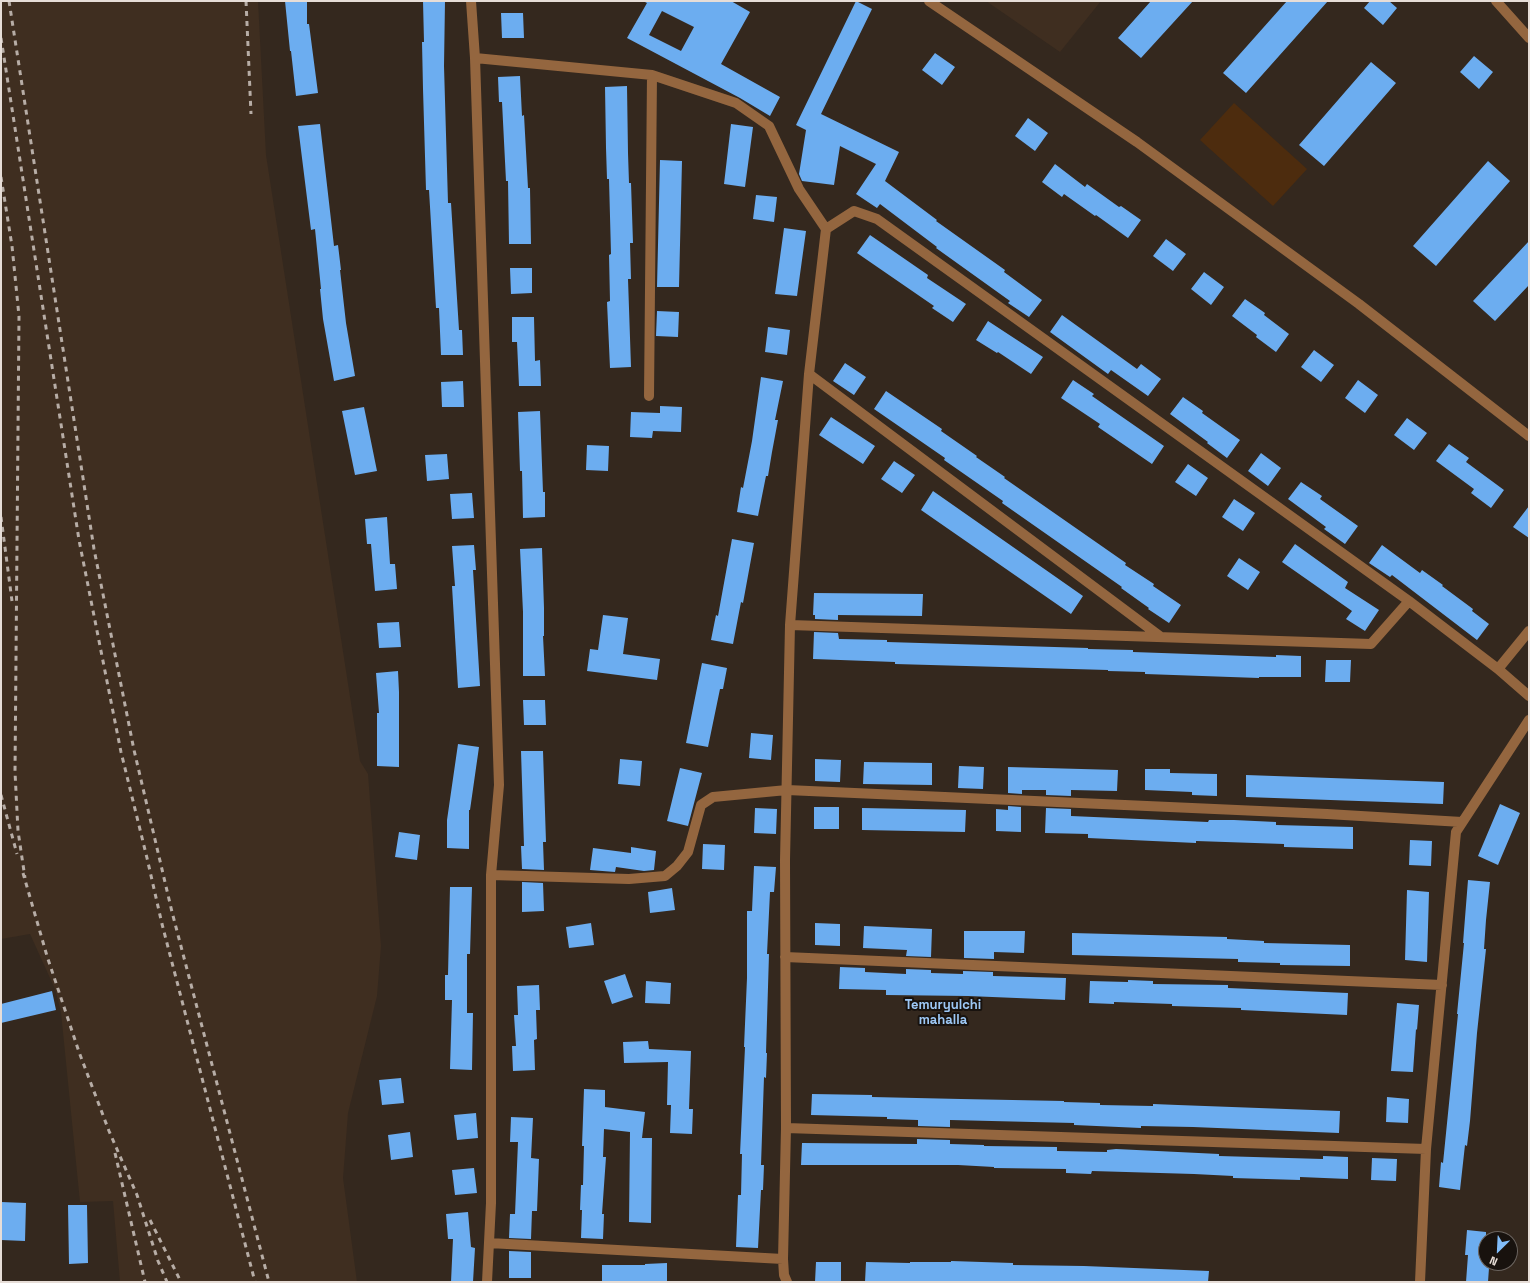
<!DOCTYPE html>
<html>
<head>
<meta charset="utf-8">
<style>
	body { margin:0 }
	#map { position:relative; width:1530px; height:1283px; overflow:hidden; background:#34281e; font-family:"Space Grotesk",sans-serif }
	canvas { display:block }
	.frame { position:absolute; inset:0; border:2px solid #e6ddd7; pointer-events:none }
	.north { position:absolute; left:1478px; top:1231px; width:40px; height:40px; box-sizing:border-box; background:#18120e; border:1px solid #6a635e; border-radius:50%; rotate:204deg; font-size:11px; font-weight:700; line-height:16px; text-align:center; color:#e6ddd7 }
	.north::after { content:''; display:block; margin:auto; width:14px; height:18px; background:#81bdfa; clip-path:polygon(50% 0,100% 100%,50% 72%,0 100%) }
</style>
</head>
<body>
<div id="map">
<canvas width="1530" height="1283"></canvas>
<div class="frame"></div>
<div class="north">N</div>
</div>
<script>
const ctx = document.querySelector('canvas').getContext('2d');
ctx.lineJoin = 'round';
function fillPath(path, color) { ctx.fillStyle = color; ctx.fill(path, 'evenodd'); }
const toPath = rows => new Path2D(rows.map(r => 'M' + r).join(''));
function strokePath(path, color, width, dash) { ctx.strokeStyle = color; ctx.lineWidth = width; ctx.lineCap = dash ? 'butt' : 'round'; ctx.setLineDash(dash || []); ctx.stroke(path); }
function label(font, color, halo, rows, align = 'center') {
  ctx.font = font + ' "Space Grotesk",sans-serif'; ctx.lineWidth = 4; ctx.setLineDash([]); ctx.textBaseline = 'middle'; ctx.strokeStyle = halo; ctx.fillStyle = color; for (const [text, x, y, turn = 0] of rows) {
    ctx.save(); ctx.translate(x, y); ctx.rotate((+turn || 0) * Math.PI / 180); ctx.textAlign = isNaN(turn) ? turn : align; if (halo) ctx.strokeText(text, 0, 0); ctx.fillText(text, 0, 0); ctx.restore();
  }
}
const built = toPath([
	[1,1,258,1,266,155,360,761,368,774,381,946,377,996,348,1113,343,1178,357,1282,120,1282,113,1201,80,1202,61,1012,55,989,30,934,1,939],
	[986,1,1101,1,1060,52]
]);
const green = toPath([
	[1234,103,1307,169,1273,206,1200,140]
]);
const building = toPath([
	[285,1,307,1,307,24,309,24,318,93,296,96,291,51,290,51],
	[423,1,445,1,444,66,448,203,451,203,459,330,462,330,463,355,441,355,439,308,436,308,429,190,426,190,423,89,422,42,424,42],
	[643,1,731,1,750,12,721,64,780,97,770,116,740,98,627,38,647,3],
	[662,11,694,27,681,51,649,35],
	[856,1,872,9,821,114,899,152,885,181,937,220,936,221,1005,270,1004,272,1042,300,1029,317,1008,303,1010,301,936,248,937,247,880,204,877,208,856,194,876,164,840,146,834,185,802,181,799,174,806,130,796,125],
	[1151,1,1193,1,1141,58,1118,38],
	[1287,1,1328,1,1246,93,1223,73],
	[1370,1,1389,1,1397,8,1383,25,1364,8],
	[501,13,523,13,524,38,502,38],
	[935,53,955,67,942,85,922,70],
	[1474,56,1493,72,1479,89,1460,72],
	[1371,62,1396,83,1324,166,1299,145],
	[520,76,522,116,524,115,528,188,530,188,531,244,509,244,508,181,506,181,502,102,499,102,498,77],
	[627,86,628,153,629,183,631,183,633,243,630,243,631,279,628,279,631,367,610,368,607,302,610,301,609,255,611,254,609,179,607,179,606,148,605,87],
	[1028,118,1048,133,1035,151,1015,136],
	[320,124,334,246,338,245,341,270,340,270,346,323,355,376,334,381,323,319,320,289,321,289,315,229,311,230,298,126],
	[731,124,753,127,745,187,724,184],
	[660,160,682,161,679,287,657,287],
	[1488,161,1510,181,1436,266,1413,246],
	[1055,164,1085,187,1087,184,1119,207,1121,206,1141,220,1128,238,1096,215,1095,216,1064,194,1062,197,1042,182],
	[756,195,777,197,774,222,753,219],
	[784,228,806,231,797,296,775,294],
	[870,235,928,275,927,278,966,304,953,322,932,308,934,306,857,253],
	[1166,239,1186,254,1173,271,1153,256],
	[1529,241,1529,285,1495,321,1473,301],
	[510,268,532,268,532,293,511,294],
	[1204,272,1224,287,1211,305,1191,289],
	[1245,299,1265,313,1264,315,1289,334,1276,352,1256,337,1257,335,1232,316],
	[657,311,679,312,678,337,656,336],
	[1062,315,1137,369,1141,364,1161,379,1148,396,1111,370,1108,374,1050,332],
	[512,317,534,317,535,361,540,360,541,386,519,386,517,342,512,342],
	[988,321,1043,357,1031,374,998,352,997,353,976,340],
	[768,327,790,330,787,355,765,352],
	[1314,350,1334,365,1321,382,1301,367],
	[845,363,866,377,854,395,833,381],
	[761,377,783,381,775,420,778,420,772,452,768,476,766,476,758,516,737,512,741,487,743,488,752,441],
	[1073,380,1094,394,1092,396,1164,446,1152,464,1098,427,1100,424,1061,398],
	[1358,380,1378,395,1365,413,1345,398],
	[463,381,464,407,442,407,441,382],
	[886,391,942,429,941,431,977,456,976,457,1005,477,1004,478,1126,563,1125,565,1154,584,1153,586,1181,605,1169,623,1148,609,1149,608,1121,588,1122,587,1002,503,1003,501,944,460,945,458,874,409],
	[1183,397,1203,411,1202,413,1240,440,1227,458,1207,443,1208,442,1170,414],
	[660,406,682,407,681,432,653,431,652,438,630,437,631,412,660,413],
	[364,407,377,471,355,475,342,411],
	[540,411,543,492,545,492,545,517,523,518,522,471,520,471,518,412],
	[831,417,875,446,863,464,819,435],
	[1407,418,1427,433,1414,450,1394,435],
	[1449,444,1469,458,1466,462,1504,490,1491,508,1471,493,1474,489,1436,461],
	[587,445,609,446,608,471,586,470],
	[1261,453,1281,468,1268,486,1248,471],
	[447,454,449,479,427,481,425,455],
	[894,461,915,475,902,493,881,479],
	[1188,464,1208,478,1196,496,1175,482],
	[1301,482,1322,496,1320,499,1358,526,1345,544,1324,529,1326,527,1288,499],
	[933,491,1083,596,1071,614,921,510],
	[472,493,474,518,452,519,450,494],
	[1234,499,1255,513,1243,531,1222,517],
	[1529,506,1529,538,1513,527],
	[387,517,390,564,395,564,397,589,375,591,371,544,367,544,365,519],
	[732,539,754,543,743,603,741,602,733,644,711,640,716,615,718,616],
	[1295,544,1348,582,1345,588,1379,610,1365,631,1346,619,1352,611,1282,562],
	[474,545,476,570,473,570,480,686,458,688,452,586,455,586,452,546],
	[1382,545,1420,573,1422,570,1443,585,1442,586,1473,609,1472,611,1489,624,1477,640,1392,575,1390,577,1369,563],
	[542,548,544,608,544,636,543,636,545,676,523,676,523,612,520,549],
	[1239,558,1260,572,1248,590,1227,576],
	[814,593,923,594,922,616,838,615,838,620,815,619,815,615,813,615],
	[603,615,628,618,623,654,660,659,657,680,587,671,590,649,598,650],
	[399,622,401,647,379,648,377,623],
	[814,632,838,633,839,639,887,640,887,642,1088,648,1088,649,1133,650,1133,652,1276,657,1276,655,1301,656,1301,677,1259,677,1259,678,1145,674,1145,672,1108,671,1108,670,895,664,895,662,813,659],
	[1326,660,1351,660,1350,682,1325,682],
	[702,663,727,668,723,689,720,689,708,747,686,743],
	[398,671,399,692,399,767,377,766,377,713,379,713,376,673],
	[523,700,545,700,546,725,524,725],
	[751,733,773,735,771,760,749,758],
	[458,744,479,747,470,810,469,810,469,849,447,848,447,820],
	[521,751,543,751,546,842,543,842,544,870,522,869,521,846,524,846],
	[620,759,642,761,640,786,618,784],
	[815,759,841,760,840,782,815,781],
	[864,762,932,763,932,785,863,784],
	[959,766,984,767,983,789,958,788],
	[1008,767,1118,770,1117,791,1071,790,1071,796,1046,795,1046,790,1022,790,1022,794,1008,793],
	[680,768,702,773,688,826,667,821],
	[1145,769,1170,769,1170,773,1217,774,1217,796,1192,795,1192,792,1145,790],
	[1246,775,1444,782,1443,804,1246,797],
	[1500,804,1520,813,1498,865,1478,856],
	[1008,806,1021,807,1021,832,996,831,996,809,1008,810],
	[814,807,839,807,839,829,814,829],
	[755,808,777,809,776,834,754,833],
	[862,808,966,810,965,832,862,830],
	[1046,808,1071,809,1071,816,1208,822,1209,820,1234,820,1276,822,1276,825,1353,827,1353,849,1284,847,1284,844,1196,841,1196,843,1088,838,1088,834,1045,833],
	[399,832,420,835,417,860,395,857],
	[1410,840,1432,841,1431,866,1409,865],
	[703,844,725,845,724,870,702,869],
	[631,847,656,851,654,870,644,871,616,867,615,872,590,870,593,848,631,853],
	[754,866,776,867,774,892,770,892,767,954,769,954,766,1053,767,1053,766,1078,764,1077,761,1165,764,1165,763,1190,761,1190,758,1248,736,1247,738,1195,741,1195,742,1154,740,1154,745,1047,744,1047,747,978,747,911,752,911],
	[1468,880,1490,882,1486,920,1484,949,1486,949,1477,1033,1470,1121,1467,1146,1465,1145,1460,1190,1439,1187,1441,1162,1443,1163,1458,1014,1457,1014,1464,943,1463,943],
	[522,882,543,883,544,911,522,912],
	[450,887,472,887,470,954,467,954,467,1013,473,1013,472,1070,450,1069,452,1000,445,1000,445,975,448,975],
	[672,888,675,910,650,913,648,892],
	[1407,890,1429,892,1427,962,1405,960],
	[591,923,594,945,569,948,566,927],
	[815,923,840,924,840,946,815,945],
	[864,926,932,929,931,957,906,956,907,950,863,948],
	[964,931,1025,931,1024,953,994,952,994,959,964,958],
	[1072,933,1227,937,1227,939,1264,941,1264,943,1350,945,1350,966,1280,965,1280,963,1238,962,1238,959,1072,955],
	[840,967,865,968,865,972,906,974,906,969,931,970,931,973,963,974,963,971,993,972,993,976,1066,978,1065,1000,968,996,886,995,886,990,839,989],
	[625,974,633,997,612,1004,604,981],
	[1128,980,1153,981,1153,984,1228,985,1228,988,1348,993,1347,1015,1241,1010,1241,1008,1172,1006,1172,1004,1114,1002,1114,1004,1089,1003,1090,981,1128,982],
	[646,981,671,983,670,1004,645,1003],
	[539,985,540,1010,536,1010,537,1039,534,1040,535,1070,513,1071,512,1046,516,1046,514,1015,518,1015,517,986],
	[52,991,56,1010,1,1023,1,1004],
	[1397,1003,1419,1005,1417,1030,1416,1029,1413,1072,1391,1071],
	[648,1041,649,1049,691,1051,689,1109,693,1109,692,1134,670,1133,671,1105,667,1105,668,1062,624,1063,623,1042],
	[401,1078,404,1103,382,1105,379,1080],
	[584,1089,605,1090,605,1107,645,1112,642,1138,652,1138,651,1223,629,1222,630,1132,604,1129,603,1157,606,1157,602,1214,604,1214,603,1239,581,1238,582,1210,580,1210,581,1185,583,1185,584,1146,582,1146],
	[812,1094,872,1095,872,1097,961,1099,1064,1101,1064,1102,1100,1103,1100,1105,1153,1106,1153,1104,1178,1105,1340,1111,1339,1133,1193,1127,1141,1126,1141,1128,1074,1125,1074,1123,950,1120,950,1127,918,1126,918,1120,887,1119,887,1117,811,1115],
	[1387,1097,1409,1099,1408,1123,1386,1122],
	[476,1113,478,1138,457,1140,454,1115],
	[511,1117,533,1118,531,1158,539,1159,537,1211,532,1211,531,1239,509,1238,510,1214,515,1214,518,1142,510,1142],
	[410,1132,413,1157,391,1160,388,1135],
	[917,1139,950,1140,950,1144,984,1145,984,1146,1057,1147,1057,1151,1107,1152,1107,1150,1116,1149,1219,1154,1219,1156,1323,1159,1323,1156,1348,1157,1348,1179,1300,1177,1300,1180,1233,1178,1233,1176,1194,1174,1092,1171,1091,1174,1066,1173,1066,1169,994,1168,994,1167,958,1165,801,1165,802,1143,917,1144],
	[1372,1158,1397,1159,1396,1181,1371,1180],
	[474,1168,477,1193,455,1195,452,1170],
	[1,1202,26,1203,25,1241,1,1240],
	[68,1205,87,1205,88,1263,69,1264],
	[468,1212,471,1247,475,1248,473,1282,451,1282,453,1239,448,1239,446,1214],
	[1467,1230,1486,1232,1486,1267,1489,1268,1488,1282,1466,1282,1468,1255,1465,1255],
	[509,1251,531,1252,531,1278,509,1278],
	[951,1261,1013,1263,1013,1265,1084,1266,1209,1271,1208,1282,865,1282,866,1262,910,1263,910,1262,951,1262],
	[816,1262,841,1262,841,1282,815,1282],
	[667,1263,667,1282,602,1282,602,1265,645,1265,645,1264]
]);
const minor = toPath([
	[471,1,475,58,499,785,491,875,491,1203,487,1282],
	[929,1,1137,142,1359,304,1529,436],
	[1496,1,1529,38],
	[475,58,652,75,736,103,769,126,799,189,826,229,854,211,877,219,1409,601,1498,669,1529,696],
	[809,374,1161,637],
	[649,396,652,75],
	[790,625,1371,644,1409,601],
	[1498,669,1529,631],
	[491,875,629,879,665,876,677,866,688,852,701,805,713,797,787,790,1327,814,1462,822],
	[785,957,1442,985],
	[786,1128,1426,1149],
	[489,1243,783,1259],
	[787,1282,784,1275,783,1259,786,1128,785,860,790,625,809,374,826,229],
	[1420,1282,1426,1149,1456,832,1529,720]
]);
const rail = toPath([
	[9,1,94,549,134,750,172,912,269,1282],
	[246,1,251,114],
	[1,38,79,540,121,752,147,858,162,924,255,1282],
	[1,177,12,246,19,316,15,772,18,831,25,878],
	[1,517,12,601],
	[1,795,17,854],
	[23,873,47,956,79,1052,109,1131,137,1195,158,1261,167,1282],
	[115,1153,145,1282],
	[150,1220,181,1282]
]);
const neighbourhoodNames = [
	["Temuryulchi",943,1005],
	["mahalla",943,1020]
];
fillPath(built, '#3f2e20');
fillPath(green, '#4d2c0e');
fillPath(building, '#6cadf0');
strokePath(minor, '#94663f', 10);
strokePath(rail, '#b7ada6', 3, [5, 5]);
label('bold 13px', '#9dc8f6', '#18120e', neighbourhoodNames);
</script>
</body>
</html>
